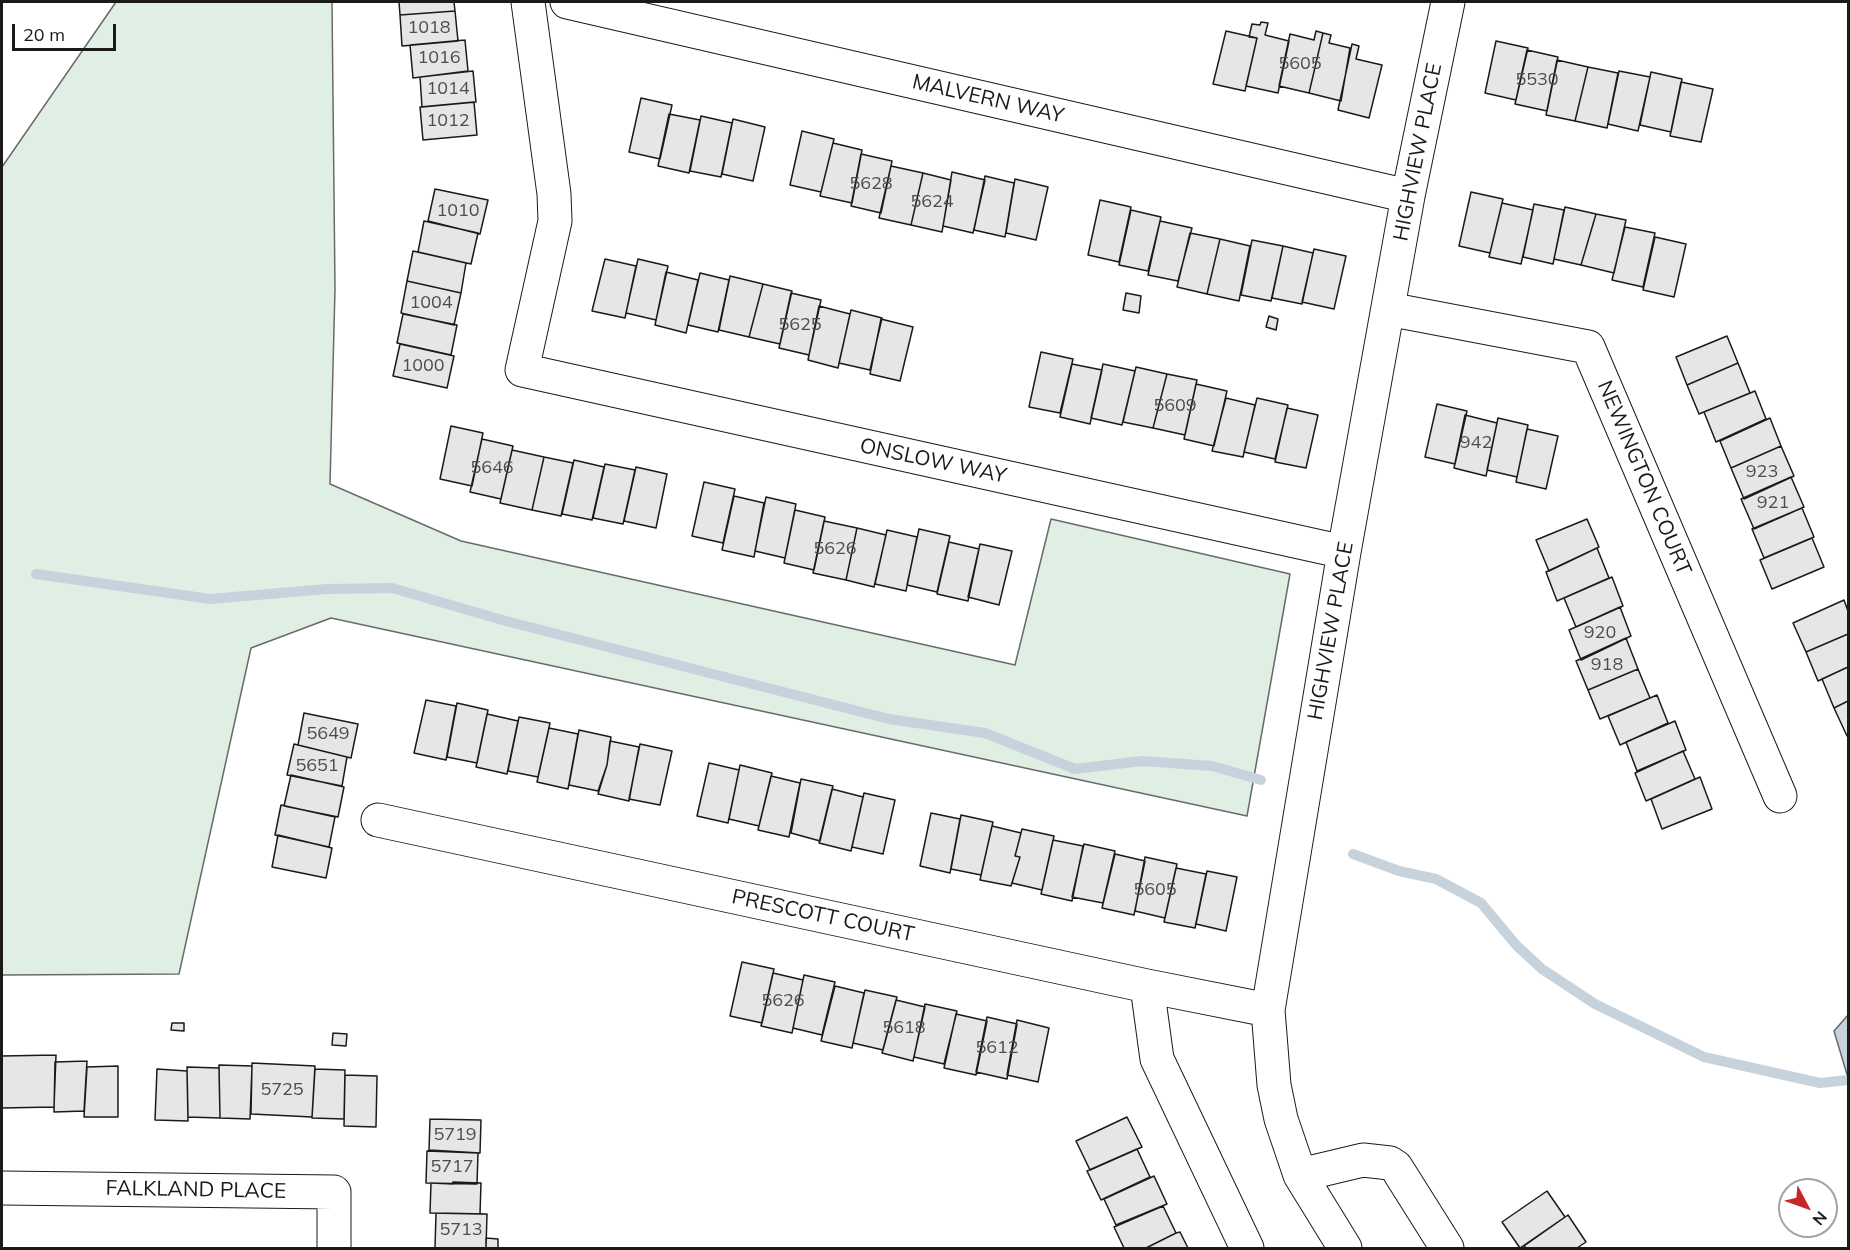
<!DOCTYPE html>
<html>
<head>
<meta charset="utf-8">
<style>
	body { margin:0 }
	#map { position:relative; width:1850px; height:1250px; overflow:hidden; background:#fff; font-family:Mulish,sans-serif }
	canvas { display:block }
	.frame { position:absolute; inset:0; border:3px solid #1a1a1a; pointer-events:none }
	.north { position:absolute; left:1778px; top:1178px; width:60px; height:60px; box-sizing:border-box; background:#fff; border:2px solid #a3a3a3; border-radius:50%; rotate:131deg; font-size:16px; font-weight:700; line-height:24px; text-align:center; color:#1a1a1a }
	.north::after { content:''; display:block; margin:auto; width:21px; height:27px; background:#c62828; clip-path:polygon(50% 0,100% 100%,50% 72%,0 100%) }
	.scale { position:absolute; left:12px; top:24px; width:104px; height:27px; box-sizing:border-box; border:3px solid #1a1a1a; border-top:0; padding-left:8px; font-size:18px; line-height:21px; white-space:nowrap; color:#1a1a1a; -webkit-text-stroke:4px #fff; paint-order:stroke }
</style>
</head>
<body>
<div id="map">
<canvas width="1850" height="1250"></canvas>
<div class="frame"></div>
<div class="north">N</div>
<div class="scale">20 m</div>
</div>
<script>
const ctx = document.querySelector('canvas').getContext('2d');
ctx.lineJoin = 'round';
function fillPath(path, color) { ctx.fillStyle = color; ctx.fill(path, 'evenodd'); }
const toPath = rows => new Path2D(rows.map(r => 'M' + r).join(''));
function strokePath(path, color, width, dash) { ctx.strokeStyle = color; ctx.lineWidth = width; ctx.lineCap = dash ? 'butt' : 'round'; ctx.setLineDash(dash || []); ctx.stroke(path); }
function label(font, color, halo, rows, align = 'center') {
  ctx.font = font + ' Mulish,sans-serif'; ctx.lineWidth = 4.5; ctx.setLineDash([]); ctx.textBaseline = 'middle'; ctx.strokeStyle = halo; ctx.fillStyle = color; for (const [text, x, y, turn = 0] of rows) {
    ctx.save(); ctx.translate(x, y); ctx.rotate((+turn || 0) * Math.PI / 180); ctx.textAlign = isNaN(turn) ? turn : align; if (halo) ctx.strokeText(text, 0, 0); ctx.fillText(text, 0, 0); ctx.restore();
  }
}
const green = toPath([
	[116,2,332,2,335,289,330,484,461,541,1015,665,1051,519,1290,574,1247,816,331,618,251,648,179,974,2,975,2,167,116,2]
]);
const water = toPath([
	[1848,1015,1848,1078,1834,1031,1848,1015]
]);
const stream = toPath([
	[36,574,210,599,327,589,392,588,506,621,889,719,985,733,1075,769,1142,761,1212,766,1261,780],
	[1353,854,1399,871,1436,879,1481,903,1517,946,1542,969,1595,1004,1704,1057,1820,1083,1848,1080]
]);
const building = toPath([
	[399,2,454,2,455,11,400,15,399,2],
	[455,11,458,41,402,46,400,15,455,11],
	[1261,22,1268,23,1265,35,1289,41,1278,93,1246,86,1257,38,1249,37,1252,24,1260,25,1261,22],
	[1226,31,1257,38,1245,91,1213,84,1226,31],
	[1316,31,1323,33,1309,93,1279,86,1290,34,1314,40,1316,31],
	[1323,33,1331,35,1329,43,1350,48,1341,101,1309,93,1323,33],
	[465,40,468,71,413,78,410,45,465,40],
	[1496,41,1528,48,1516,100,1485,93,1496,41],
	[1352,44,1359,46,1356,59,1382,65,1369,118,1338,110,1352,44],
	[1527,50,1558,57,1547,111,1515,104,1527,50],
	[1557,60,1588,67,1575,121,1546,115,1557,60],
	[1588,67,1618,73,1607,128,1575,121,1588,67],
	[473,71,476,102,422,107,420,77,473,71],
	[1619,71,1650,77,1638,131,1608,124,1619,71],
	[1651,72,1682,79,1671,132,1640,125,1651,72],
	[1681,82,1713,89,1701,142,1670,136,1681,82],
	[641,98,672,105,660,159,629,152,641,98],
	[474,102,477,135,423,140,420,107,474,102],
	[669,114,700,120,689,173,658,166,669,114],
	[701,116,732,123,721,177,690,171,701,116],
	[733,119,765,127,753,181,722,174,733,119],
	[802,131,834,139,821,192,790,185,802,131],
	[833,143,862,150,852,203,820,196,833,143],
	[861,154,892,161,881,213,851,206,861,154],
	[891,166,923,173,911,225,879,218,891,166],
	[952,172,985,180,973,233,943,226,952,172],
	[923,173,951,180,942,232,911,225,923,173],
	[985,176,1014,183,1005,237,974,230,985,176],
	[1015,179,1048,187,1036,240,1006,233,1015,179],
	[435,189,488,200,480,234,428,221,435,189],
	[1471,192,1503,199,1490,253,1459,246,1471,192],
	[1100,200,1131,207,1119,262,1088,255,1100,200],
	[1502,203,1533,210,1521,264,1489,257,1502,203],
	[1534,204,1564,210,1553,264,1523,257,1534,204],
	[1565,207,1596,214,1581,265,1554,259,1565,207],
	[1131,210,1161,217,1148,271,1119,265,1131,210],
	[1596,214,1626,220,1614,273,1581,265,1596,214],
	[424,221,478,233,471,264,418,252,424,221],
	[1160,221,1192,228,1178,281,1148,275,1160,221],
	[1625,227,1655,233,1643,287,1612,280,1625,227],
	[1190,233,1220,239,1207,294,1177,287,1190,233],
	[1655,237,1686,244,1674,297,1643,290,1655,237],
	[1220,239,1250,246,1239,301,1207,294,1220,239],
	[1252,240,1283,246,1271,301,1241,295,1252,240],
	[1283,246,1313,253,1302,304,1272,298,1283,246],
	[1314,249,1346,256,1334,309,1302,302,1314,249],
	[413,251,466,263,461,293,407,281,413,251],
	[605,259,636,266,625,318,592,311,605,259],
	[638,259,668,266,656,320,626,313,638,259],
	[666,272,698,280,686,333,655,325,666,272],
	[700,273,729,280,718,332,688,325,700,273],
	[730,276,763,284,749,337,719,330,730,276],
	[407,281,461,293,454,325,401,313,407,281],
	[763,284,792,291,780,344,749,337,763,284],
	[791,293,821,300,809,355,779,348,791,293],
	[1126,293,1141,296,1139,313,1123,310,1126,293],
	[819,306,850,314,838,368,808,360,819,306],
	[851,310,882,318,870,370,839,363,851,310],
	[403,314,457,325,451,355,397,343,403,314],
	[1269,316,1278,319,1276,330,1266,327,1269,316],
	[881,319,913,327,900,381,870,374,881,319],
	[1727,336,1738,363,1687,385,1676,357,1727,336],
	[400,344,454,356,447,388,393,376,400,344],
	[1041,352,1073,359,1060,413,1029,407,1041,352],
	[1738,363,1750,393,1699,414,1687,385,1738,363],
	[1072,364,1102,370,1090,424,1060,417,1072,364],
	[1103,364,1135,371,1122,425,1091,418,1103,364],
	[1136,367,1167,374,1153,428,1123,422,1136,367],
	[1167,374,1197,380,1185,435,1153,428,1167,374],
	[1196,384,1227,391,1214,446,1184,439,1196,384],
	[1755,391,1766,419,1716,442,1704,412,1755,391],
	[1226,398,1255,405,1243,457,1212,451,1226,398],
	[1257,398,1288,405,1275,459,1244,452,1257,398],
	[1437,404,1467,411,1455,464,1425,457,1437,404],
	[1287,408,1318,415,1306,468,1275,462,1287,408],
	[1465,415,1497,423,1486,476,1454,468,1465,415],
	[1498,418,1528,425,1517,477,1487,470,1498,418],
	[1770,418,1781,446,1731,468,1720,441,1770,418],
	[451,426,483,433,472,486,440,479,451,426],
	[1527,429,1558,436,1546,489,1516,482,1527,429],
	[482,439,513,446,501,499,470,492,482,439],
	[1781,446,1794,476,1744,499,1731,468,1781,446],
	[512,450,544,457,532,510,500,503,512,450],
	[544,457,573,463,561,516,532,510,544,457],
	[574,460,604,467,592,520,562,514,574,460],
	[605,464,635,470,623,524,593,518,605,464],
	[636,467,667,474,656,528,624,521,636,467],
	[1791,477,1804,507,1754,529,1741,499,1791,477],
	[704,482,735,489,723,543,692,536,704,482],
	[734,496,764,503,754,557,722,550,734,496],
	[766,497,796,504,785,558,755,551,766,497],
	[1802,508,1814,537,1764,558,1752,529,1802,508],
	[795,510,825,517,814,570,784,563,795,510],
	[1587,519,1599,547,1549,571,1536,540,1587,519],
	[824,521,857,528,846,580,813,573,824,521],
	[857,528,886,535,874,587,846,580,857,528],
	[919,529,950,536,937,592,907,585,919,529],
	[887,530,917,537,906,591,875,584,887,530],
	[1812,538,1824,567,1772,589,1760,560,1812,538],
	[949,542,979,549,968,601,937,594,949,542],
	[980,544,1012,551,999,605,968,597,980,544],
	[1597,548,1609,578,1557,601,1546,572,1597,548],
	[1612,577,1623,606,1576,627,1564,598,1612,577],
	[1844,600,1848,611,1848,634,1806,652,1793,623,1844,600],
	[1620,607,1631,636,1581,660,1569,630,1620,607],
	[1848,634,1848,667,1818,681,1806,652,1848,634],
	[1626,638,1638,669,1588,690,1576,661,1626,638],
	[1848,667,1848,701,1834,708,1822,679,1848,667],
	[1638,669,1650,698,1600,719,1588,690,1638,669],
	[1657,695,1668,723,1620,745,1608,716,1657,695],
	[426,700,456,706,446,760,414,753,426,700],
	[1848,701,1848,736,1847,736,1834,708,1848,701],
	[457,703,488,710,477,763,447,757,457,703],
	[304,713,358,724,351,758,298,745,304,713],
	[487,714,518,721,507,774,476,767,487,714],
	[519,717,550,723,538,777,508,771,519,717],
	[1675,721,1686,750,1637,771,1626,742,1675,721],
	[549,728,578,734,568,789,537,782,549,728],
	[579,730,611,737,607,765,598,791,569,785,579,730],
	[610,741,639,747,629,801,598,794,607,765,610,741],
	[294,744,347,757,342,786,287,775,294,744],
	[640,744,672,751,660,805,629,799,640,744],
	[1683,751,1695,779,1646,801,1635,773,1683,751],
	[709,763,739,770,728,823,697,816,709,763],
	[740,765,772,773,759,826,729,819,740,765],
	[291,775,344,787,338,817,284,806,291,775],
	[771,776,800,783,789,837,758,830,771,776],
	[1700,777,1712,809,1662,829,1651,799,1700,777],
	[801,779,833,786,820,841,791,833,801,779],
	[832,789,863,797,851,851,819,843,832,789],
	[864,793,895,800,883,854,852,847,864,793],
	[281,805,335,817,329,847,275,835,281,805],
	[931,813,960,819,950,873,920,866,931,813],
	[961,815,993,822,981,875,951,869,961,815],
	[992,826,1021,833,1015,856,1020,857,1011,886,980,880,992,826],
	[1022,829,1054,836,1042,890,1012,883,1020,857,1015,856,1022,829],
	[278,835,332,848,326,878,272,867,278,835],
	[1053,840,1083,846,1072,901,1041,894,1053,840],
	[1084,844,1115,851,1103,903,1072,897,1084,844],
	[1115,854,1145,861,1134,915,1102,908,1115,854],
	[1145,857,1177,864,1165,918,1135,911,1145,857],
	[1176,868,1206,874,1195,928,1164,922,1176,868],
	[1207,871,1237,877,1226,931,1196,924,1207,871],
	[742,962,774,969,762,1023,730,1016,742,962],
	[773,973,803,980,792,1033,761,1026,773,973],
	[804,975,835,982,822,1035,793,1028,804,975],
	[835,986,864,993,852,1048,821,1041,835,986],
	[865,990,897,997,883,1050,853,1043,865,990],
	[896,1000,925,1007,913,1061,882,1053,896,1000],
	[925,1004,957,1011,944,1064,914,1057,925,1004],
	[956,1014,987,1021,976,1075,944,1068,956,1014],
	[987,1017,1017,1024,1007,1079,976,1072,987,1017],
	[1017,1020,1049,1028,1038,1082,1007,1075,1017,1020],
	[172,1023,184,1023,184,1031,171,1030,172,1023],
	[333,1033,347,1034,346,1046,332,1045,333,1033],
	[56,1055,54,1107,2,1108,2,1056,56,1055],
	[87,1061,84,1111,54,1112,55,1062,87,1061],
	[252,1063,315,1066,312,1117,251,1114,252,1063],
	[219,1065,252,1066,250,1119,220,1118,219,1065],
	[118,1066,118,1117,84,1117,87,1067,118,1066],
	[187,1067,219,1068,220,1118,188,1117,187,1067],
	[157,1069,187,1071,188,1121,155,1120,157,1069],
	[315,1069,345,1070,344,1119,312,1118,315,1069],
	[345,1075,377,1076,376,1127,344,1126,345,1075],
	[1127,1117,1142,1147,1090,1170,1076,1141,1127,1117],
	[430,1119,481,1120,480,1153,429,1150,430,1119],
	[1137,1149,1150,1177,1101,1200,1087,1171,1137,1149],
	[427,1151,478,1153,477,1184,426,1183,427,1151],
	[1154,1176,1167,1204,1116,1225,1104,1199,1154,1176],
	[453,1182,481,1183,480,1214,430,1213,431,1183,453,1184,453,1182],
	[1547,1191,1565,1217,1520,1248,1502,1222,1547,1191],
	[1163,1206,1176,1233,1146,1248,1124,1248,1114,1227,1163,1206],
	[436,1213,487,1214,486,1248,435,1248,436,1213],
	[1568,1215,1586,1242,1577,1248,1526,1248,1524,1246,1568,1215],
	[1180,1232,1188,1248,1146,1248,1176,1233,1180,1232],
	[486,1238,498,1239,498,1248,486,1248,486,1238]
]);
const minor = toPath([
	[528,2,554,194,555,221,522,370,1344,552],
	[567,2,1408,196],
	[1388,309,1588,347,1780,796],
	[378,820,1147,986,1268,1010],
	[1147,986,1157,1059,1247,1248],
	[1300,1175,1363,1160,1390,1163,1396,1167,1447,1248],
	[2,1188,334,1192,334,1248],
	[1345,1248,1300,1175,1281,1119,1274,1085,1268,1010,1344,552,1408,196,1448,2]
]);
const numberNames = [
	["1018",429,28],
	["1016",439,58],
	["5605",1300,64],
	["5530",1537,80],
	["1014",448,89],
	["1012",448,121],
	["5628",871,184],
	["5624",932,202],
	["1010",458,211],
	["1004",431,303],
	["5625",800,325],
	["1000",423,366],
	["5609",1175,406],
	["942",1476,443],
	["5646",492,468],
	["923",1762,472],
	["921",1773,503],
	["5626",835,549],
	["920",1600,633],
	["918",1607,665],
	["5649",328,734],
	["5651",317,766],
	["5605",1155,890],
	["5626",783,1001],
	["5618",904,1028],
	["5612",997,1048],
	["5725",282,1090],
	["5719",455,1135],
	["5717",452,1167],
	["5713",461,1230]
];
const streetNames = [
	["MALVERN WAY",988,99,13],
	["HIGHVIEW PLACE",1418,152,-79],
	["ONSLOW WAY",933,461,12],
	["NEWINGTON COURT",1644,478,67],
	["HIGHVIEW PLACE",1331,631,-80],
	["PRESCOTT COURT",823,916,12],
	["FALKLAND PLACE",196,1190,1]
];
fillPath(green, '#e0efe3');
strokePath(green, '#6a6a6a', 1.5);
fillPath(water, '#c6d2dc');
strokePath(water, '#6a6a6a', 1.5);
strokePath(stream, '#c6d2dc', 10);
fillPath(building, '#e6e6e6');
strokePath(building, '#1a1a1a', 1.5);
strokePath(minor, '#1a1a1a', 35);
strokePath(minor, '#fff', 33);
label('18px', '#4d4d4d', null, numberNames);
label('21px', '#1a1a1a', '#fff', streetNames);
</script>
</body>
</html>
